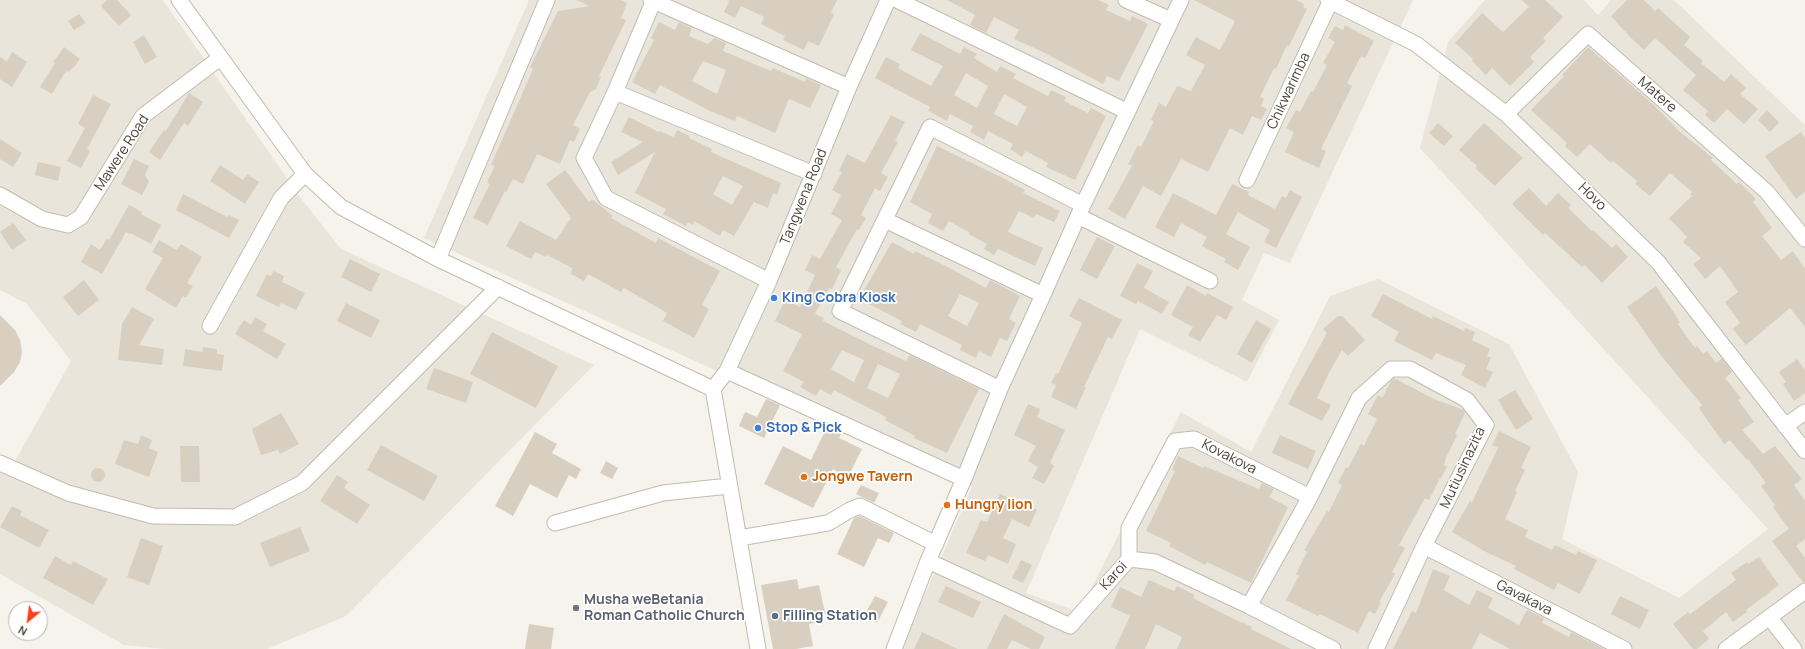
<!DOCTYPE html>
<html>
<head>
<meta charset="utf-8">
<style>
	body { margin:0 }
	#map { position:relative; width:1805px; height:649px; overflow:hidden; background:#f6f3ec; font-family:Manrope,sans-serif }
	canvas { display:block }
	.north { position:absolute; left:8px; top:601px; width:40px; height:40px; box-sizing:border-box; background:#fff; border:1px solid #b7b4b0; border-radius:50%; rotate:209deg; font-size:11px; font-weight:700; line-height:16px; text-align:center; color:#4b4439 }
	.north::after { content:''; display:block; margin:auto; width:14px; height:18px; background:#fc3f1d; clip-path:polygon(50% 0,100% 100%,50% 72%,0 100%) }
</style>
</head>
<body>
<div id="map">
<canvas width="1805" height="649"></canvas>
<div class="north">N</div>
</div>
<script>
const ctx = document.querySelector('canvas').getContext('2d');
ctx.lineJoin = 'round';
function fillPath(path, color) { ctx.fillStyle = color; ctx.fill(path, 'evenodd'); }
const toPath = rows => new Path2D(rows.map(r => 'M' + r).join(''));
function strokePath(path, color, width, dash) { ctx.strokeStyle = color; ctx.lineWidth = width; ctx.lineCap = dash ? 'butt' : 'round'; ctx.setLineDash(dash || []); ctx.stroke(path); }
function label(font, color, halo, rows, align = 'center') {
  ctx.font = font + ' Manrope,sans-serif'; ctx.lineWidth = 3.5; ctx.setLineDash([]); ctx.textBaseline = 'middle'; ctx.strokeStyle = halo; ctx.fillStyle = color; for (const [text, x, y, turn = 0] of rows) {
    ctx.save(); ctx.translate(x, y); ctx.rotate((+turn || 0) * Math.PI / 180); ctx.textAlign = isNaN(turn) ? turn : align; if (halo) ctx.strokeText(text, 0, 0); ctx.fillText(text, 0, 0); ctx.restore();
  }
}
const residential = toPath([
	[0,0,163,0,300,197,341,249,594,365,346,616,267,649,166,649,124,645,0,574,0,459,13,465,71,361,27,304,0,290],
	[529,0,1413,0,1290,263,1264,253,1242,300,1279,320,1247,382,1140,329,1026,593,1079,612,1181,412,1251,452,1330,296,1378,279,1509,344,1578,472,1562,539,1679,598,1768,529,1420,148,1448,42,1485,0,1584,0,1598,15,1611,0,1674,0,1805,125,1805,649,901,649,972,487,424,238]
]);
const building = toPath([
	[107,0,117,0,131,15,119,26,101,6],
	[576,0,620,0,627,3,621,18,626,20,599,76,601,77,596,89,590,92,573,125,580,129,574,142,570,140,560,164,537,154,523,184,513,179,506,192,505,191,488,225,473,218,490,184,487,182,495,166,491,165,533,69,530,67,558,11,590,6],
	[727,0,837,0,831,13,834,14,819,46,808,41,804,50,783,40,785,36,761,24,764,17,741,6,735,18,724,12,729,1],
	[947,0,1098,0,1109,5,1106,10,1130,21,1132,16,1148,24,1119,81,1107,76,1103,84,1041,51,1014,39,1019,30,994,17,986,33,970,25,975,15],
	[1194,0,1296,0,1304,4,1303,7,1307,9,1289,46,1287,45,1276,69,1274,68,1260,97,1264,99,1261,106,1267,109,1261,120,1252,116,1243,135,1230,128,1208,172,1181,159,1161,196,1143,186,1125,219,1108,209,1132,166,1128,164,1138,145,1141,147,1154,121,1151,120,1159,103,1166,107,1177,86,1191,91,1205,65,1186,55,1196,37,1220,50,1235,21],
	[1522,0,1545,0,1563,17,1543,38,1546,41,1530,57,1534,62,1510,86,1492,68,1486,75,1472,61,1473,59,1455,43,1482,13,1503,32,1529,7],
	[1627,0,1644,0,1655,11,1658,8,1690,37,1684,45,1703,61,1701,63,1724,82,1731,74,1746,88,1740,94,1758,109,1744,124,1727,109,1714,123,1705,115,1708,111,1683,90,1696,75,1655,38,1644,50,1631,38,1611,16],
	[79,14,86,23,74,30,68,21],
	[659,22,675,30,679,22,692,28,689,36,708,44,714,38,726,43,723,51,771,71,773,68,805,82,806,78,821,85,810,108,789,99,775,133,737,116,735,121,710,111,660,85,655,94,632,82,654,40,651,38],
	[703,61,726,70,717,94,692,81],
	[1345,25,1374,41,1365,58,1361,56,1347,83,1352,86,1321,149,1326,151,1319,168,1285,152,1294,132,1286,128,1296,110,1300,112,1311,91,1313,92,1327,65,1323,63,1335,42,1328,38,1335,26,1343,30],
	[920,33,960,54,964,47,977,54,974,58,997,72,1000,66,1016,74,1013,78,1048,96,1051,90,1066,97,1064,101,1088,113,1091,108,1106,116,1075,180,1046,167,1048,163,1026,151,1022,157,1010,149,1013,144,988,131,984,140,970,132,973,126,950,114,947,121,928,111,930,107,875,78,886,57,900,64,898,68,931,86,943,66,911,50],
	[966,73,988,86,977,108,954,95],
	[1004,94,1027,107,1017,126,994,114],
	[144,35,157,57,145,64,133,42],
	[64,47,80,59,75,66,68,72,66,71,52,94,40,87,55,63,53,62],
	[1588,47,1656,107,1679,131,1713,158,1711,160,1737,184,1739,182,1756,199,1753,202,1772,228,1762,236,1781,260,1793,251,1805,269,1805,327,1790,308,1746,345,1733,329,1740,323,1725,302,1738,292,1720,266,1705,279,1693,264,1701,258,1683,242,1687,237,1669,218,1692,196,1690,194,1692,192,1670,173,1650,196,1635,184,1637,181,1613,161,1611,163,1590,144,1577,157,1565,146,1567,143,1531,110,1564,76,1562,75],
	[12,52,27,62,12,87,0,79,0,57,7,62],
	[189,93,203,102,188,126,184,123,160,160,149,152,164,130,166,131],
	[93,95,111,104,87,149,90,151,81,168,67,161,85,128,78,124],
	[1767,110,1779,122,1770,132,1758,120],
	[891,115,905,122,895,141,898,142,881,173,888,177,880,191,875,188,861,215,866,218,859,230,857,229,836,267,841,270,832,289,829,288,815,314,824,318,823,321,871,345,906,361,910,355,979,389,947,453,914,438,915,436,885,420,886,417,834,390,831,395,820,389,816,396,800,387,804,382,783,371,802,334,775,321,785,300,800,307,815,275,805,270,812,255,820,259,842,220,831,214,841,195,832,190,842,172,839,171,847,154,865,163],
	[842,350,864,360,854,382,831,369],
	[878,364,900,374,888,398,867,388],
	[629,117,659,132,659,131,674,137,677,130,690,136,689,138,712,149,711,152,781,183,777,195,773,193,768,208,754,202,734,236,723,230,720,236,694,221,693,225,688,222,686,226,663,214,666,209,635,193,655,152,618,175,611,162,643,142,621,132],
	[723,176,743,186,732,205,713,194],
	[1438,123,1453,136,1444,146,1429,133],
	[1484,123,1523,158,1495,186,1475,168,1477,166,1459,150],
	[1801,132,1805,138,1805,192,1796,199,1765,156],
	[0,139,22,153,13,167,0,159],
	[937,146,1003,178,1025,190,1023,193,1060,211,1054,222,1036,214,1034,218,1019,211,1008,232,1043,248,1035,266,998,249,994,255,984,249,987,244,969,234,970,233,949,221,943,231,928,223,932,214,910,202],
	[134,159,149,166,145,175,149,182,142,195,121,184],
	[38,162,61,167,58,181,35,175],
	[220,165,243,180,247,174,259,182,245,204,210,181],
	[565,170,589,202,592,199,613,216,611,218,656,243,658,238,720,271,702,305,709,309,694,338,663,321,667,313,624,288,621,292,588,274,584,281,571,274,572,268,547,255,546,257,535,252,531,259,506,246,520,221,556,240,571,218,546,184],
	[1232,184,1249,192,1248,195,1275,209,1282,196,1286,198,1290,190,1302,197,1276,248,1264,242,1270,230,1238,212,1226,234,1250,247,1238,270,1224,262,1226,259,1202,246,1207,237,1181,223,1174,237,1155,227,1173,193,1216,215],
	[1529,188,1546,206,1558,193,1571,205,1568,208,1592,231,1593,230,1612,248,1616,244,1628,257,1602,283,1585,265,1582,267,1545,233,1543,235,1512,204],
	[183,194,227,217,229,215,239,220,229,238,176,210],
	[129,205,142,212,141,214,161,225,151,244,130,233,129,234,126,232,102,274,81,262,91,244,100,250,107,238,109,240],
	[13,223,26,240,12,250,0,232],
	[1097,237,1115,246,1097,279,1080,270],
	[159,240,177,250,181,244,202,257,187,283,193,286,186,298,183,296,176,308,145,289,163,258,152,252],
	[892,242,914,254,915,251,944,265,986,288,990,280,1020,296,1009,319,1016,323,1007,341,1000,338,991,357,979,351,976,358,960,350,962,345,920,324,916,332,900,324,902,321,859,299],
	[960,294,979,303,967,326,948,316],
	[350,259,380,274,371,292,341,277],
	[1137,263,1153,271,1144,288,1169,302,1162,314,1138,301,1136,304,1120,296],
	[274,271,284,276,282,282,305,293,296,310,281,303,279,307,256,296,267,274,271,276],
	[84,280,99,300,78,316,63,297],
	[1187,285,1206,296,1207,293,1233,307,1226,320,1217,315,1200,342,1188,335,1193,327,1171,315],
	[1656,286,1680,322,1678,324,1695,348,1697,346,1703,354,1707,351,1716,363,1722,358,1732,372,1725,378,1741,398,1738,400,1754,422,1742,430,1763,454,1775,446,1802,479,1794,485,1805,501,1805,539,1796,546,1805,558,1805,582,1803,582,1772,541,1789,529,1773,507,1775,505,1761,486,1766,483,1748,459,1747,460,1730,440,1724,444,1699,408,1702,405,1663,358,1627,307],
	[1383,294,1432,319,1433,316,1464,331,1465,328,1475,332,1472,340,1490,349,1487,356,1491,358,1486,369,1493,372,1485,388,1461,375,1466,365,1436,353,1432,360,1394,341,1399,332,1371,316],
	[1079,298,1122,320,1112,339,1108,337,1084,387,1086,387,1076,409,1051,397,1056,385,1051,383,1056,373,1058,374,1082,323,1069,316],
	[346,303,380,320,371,338,337,321],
	[132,307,154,319,139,345,164,349,162,365,118,360,122,324],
	[0,315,15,330,20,340,22,352,20,362,14,372,0,386],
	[1338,316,1342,316,1365,340,1348,356,1342,350,1330,371,1317,398,1331,405,1322,421,1288,404,1327,333,1323,329],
	[255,317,267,324,263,331,286,344,277,359,235,334,244,320,251,325],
	[1256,320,1271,329,1252,363,1237,354],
	[492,332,558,366,536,408,470,374],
	[203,347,217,349,217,354,224,355,222,371,183,366,185,349,202,352],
	[1797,359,1805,370,1805,393,1794,401,1783,384,1786,382,1779,372],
	[434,368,473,382,466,403,426,389],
	[1394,378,1434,399,1464,410,1465,413,1455,434,1457,435,1446,458,1444,465,1447,467,1441,478,1440,478,1429,500,1425,498,1399,545,1405,548,1392,572,1395,574,1379,602,1381,603,1375,614,1369,611,1358,633,1320,614,1318,616,1286,600,1299,576,1296,574,1307,552,1304,550,1327,511,1329,512,1342,485,1338,483,1346,467,1348,468,1361,444,1364,446,1377,419,1368,414,1378,395,1382,398,1391,381],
	[1515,390,1533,419,1516,430,1498,400],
	[766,399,780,405,764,438,739,426,745,412,757,417],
	[1028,404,1040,409,1037,417,1065,430,1050,463,1054,466,1044,484,1032,478,1038,467,1028,461,1036,446,1014,435],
	[281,413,299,444,280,454,278,450,261,455,252,429],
	[827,427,841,434,839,438,862,449,848,477,833,469,813,508,764,484,783,446,811,460],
	[1499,431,1531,447,1521,468,1525,470,1515,491,1517,492,1505,519,1528,530,1525,537,1552,550,1555,545,1576,555,1578,551,1597,560,1580,594,1558,583,1554,590,1514,569,1516,566,1484,551,1452,532,1470,501,1472,502,1498,448,1492,445],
	[535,432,557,444,552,453,581,469,576,479,569,475,557,498,530,484,513,516,495,506],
	[141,435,152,440,149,448,158,452,149,477,115,464,124,440,138,444],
	[1280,435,1316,451,1308,469,1272,453],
	[381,445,438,476,424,501,367,470],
	[180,446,199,446,200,482,181,482],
	[1178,456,1203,468,1204,466,1259,489,1262,483,1274,489,1269,497,1288,507,1251,583,1207,562,1205,565,1169,546,1171,543,1146,531,1175,471,1172,470],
	[606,461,618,468,612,479,600,473],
	'91 475a7 7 0 1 1 14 0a7 7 0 1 1-14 0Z',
	[337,475,348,482,344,488,370,505,357,524,320,501],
	[861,485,879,493,874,503,856,494],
	[1000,494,1037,510,1029,527,1012,519,1003,538,1016,544,1008,564,988,555,985,561,966,553,981,520,987,522],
	[12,506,22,511,20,515,49,530,39,548,0,527],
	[860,516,894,533,889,543,878,538,864,567,837,554,854,518],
	[300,527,310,551,270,567,260,543],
	[141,538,163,546,149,585,127,577],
	[55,556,71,565,73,561,108,579,93,605,43,578],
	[1759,557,1779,585,1746,610,1747,612,1733,622,1726,612,1703,631,1709,639,1697,649,1693,649,1673,624,1688,612,1690,614,1736,580,1731,573,1747,562,1748,564],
	[1021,560,1032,565,1023,583,1012,578],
	[1433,569,1450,576,1444,590,1469,605,1477,590,1493,598,1488,608,1519,625,1527,610,1544,618,1542,623,1569,637,1571,632,1604,649,1510,649,1480,633,1472,649,1393,649,1412,611,1416,613],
	[797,579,799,589,819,585,825,613,819,614,820,622,809,624,813,646,796,649,773,649,761,585],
	[1149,580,1174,591,1177,586,1195,595,1193,598,1212,608,1242,623,1242,622,1252,627,1251,629,1291,649,1177,649,1182,637,1156,624,1145,649,1115,649,1130,616,1111,607,1120,587,1141,597],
	[946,586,981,602,973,618,938,602],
	[875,596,888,602,877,623,864,616],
	[1620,596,1649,610,1640,629,1611,614],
	[1004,614,1045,637,1039,649,1031,649,1012,640,1007,649,987,649],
	[529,624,554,628,551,649,525,649],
	[922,632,958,649,914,649]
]);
const minor = toPath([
	[179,0,305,174,341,207,438,259,713,389,758,649],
	[651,0,849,87],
	[654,0,615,92,584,158,606,198,769,281],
	[897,0,1126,111],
	[1126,0,1171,20],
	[1328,0,1416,44,1506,114,1658,262,1805,451],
	[615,92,814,174],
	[1506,114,1588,34,1767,192,1805,239],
	[1247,180,1331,0],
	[0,195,42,219,68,225,81,217,143,116,220,58],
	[1078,216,1210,281],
	[885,220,1043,295],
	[438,259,547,0],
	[210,326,281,198,305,174],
	[727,371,964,479],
	[713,389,727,371,769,281,849,87,888,0],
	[1000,389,840,311,930,127,1083,205],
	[1785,426,1805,412],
	[0,463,68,493,153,516,235,517,302,483,498,287],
	[555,523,663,493,729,486],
	[739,538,828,523,850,510,860,506,936,544],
	[1424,546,1624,649],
	[1129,559,1129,528,1175,441,1194,439,1310,497],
	[928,561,1070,626,1129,559,1155,562,1249,606,1333,649],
	[1249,606,1310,497,1359,398,1391,369,1410,369,1467,400,1486,425,1424,546,1376,649],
	[1770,618,1794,649],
	[894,649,928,561,964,479,1000,389,1043,295,1083,205,1181,0],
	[1726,649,1805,591]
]);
const markers = [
	[774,298,4,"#3f7fe0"],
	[758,428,4,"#3f7fe0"],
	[804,477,4,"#e8710a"],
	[947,505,4,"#e8710a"],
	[576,608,4,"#6b7280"],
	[775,616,4,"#5c6f8a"]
];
const streetNames = [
	["Chikwarimba",1289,91,-65],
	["Matere",1657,95,41],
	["Mawere Road",122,153,-57],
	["Tangwena Road",804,197,-68],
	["Hovo",1592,197,44],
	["Kovakova",1229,457,27],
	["Mutiusinazita",1463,468,-65],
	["Karoi",1114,576,-48],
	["Gavakava",1524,598,27]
];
const shopNames = [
	["King Cobra Kiosk",782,298],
	["Stop & Pick",766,428]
];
const foodNames = [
	["Jongwe Tavern",812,477],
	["Hungry lion",955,505]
];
const worshipNames = [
	["Musha weBetania",584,600],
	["Roman Catholic Church",584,616]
];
const serviceNames = [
	["Filling Station",783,616]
];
fillPath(residential, '#eae5da');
fillPath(building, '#d8cfc1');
strokePath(minor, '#c2bbae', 17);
strokePath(minor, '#fff', 15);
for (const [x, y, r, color] of markers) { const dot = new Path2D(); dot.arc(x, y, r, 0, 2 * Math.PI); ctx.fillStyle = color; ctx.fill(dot); strokePath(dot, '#fff', 1.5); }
label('14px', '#4b4439', '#fff', streetNames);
label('bold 14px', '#366cbe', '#fff', shopNames, 'left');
label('bold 14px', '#c56008', '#fff', foodNames, 'left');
label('bold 14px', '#5b616d', '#fff', worshipNames, 'left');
label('bold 14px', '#4e5e75', '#fff', serviceNames, 'left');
</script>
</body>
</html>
